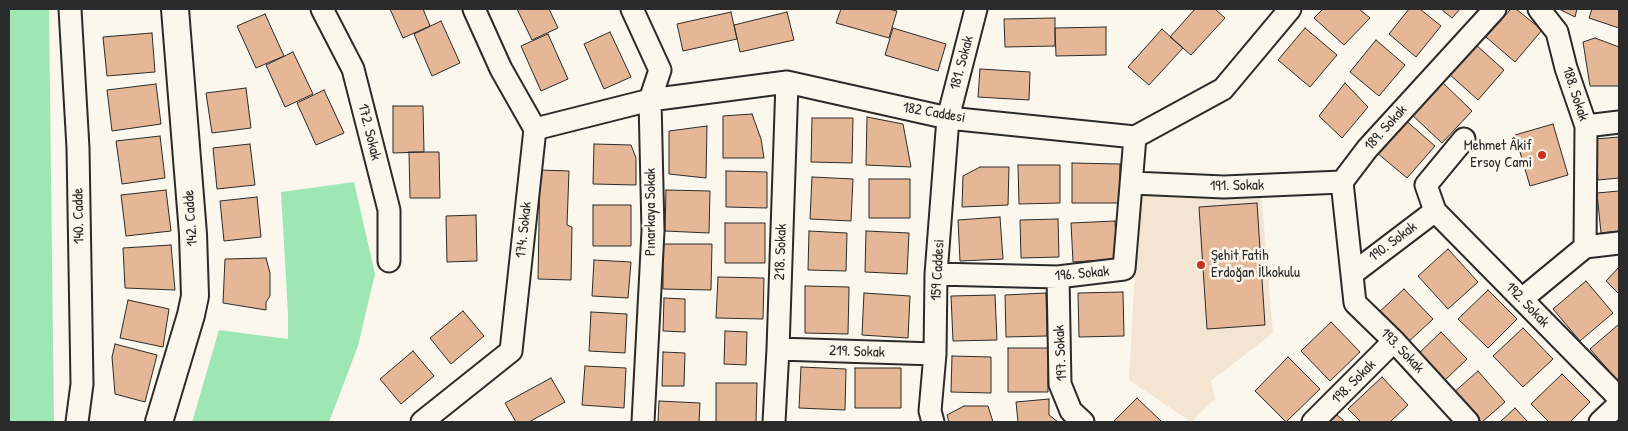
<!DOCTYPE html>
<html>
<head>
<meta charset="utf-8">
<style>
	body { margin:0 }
	#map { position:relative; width:1628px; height:431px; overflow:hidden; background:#fbf7ec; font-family:"Patrick Hand",sans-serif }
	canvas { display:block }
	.frame { position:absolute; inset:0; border:10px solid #2b2b2b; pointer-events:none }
</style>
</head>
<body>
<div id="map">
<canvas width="1628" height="431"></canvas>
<div class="frame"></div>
</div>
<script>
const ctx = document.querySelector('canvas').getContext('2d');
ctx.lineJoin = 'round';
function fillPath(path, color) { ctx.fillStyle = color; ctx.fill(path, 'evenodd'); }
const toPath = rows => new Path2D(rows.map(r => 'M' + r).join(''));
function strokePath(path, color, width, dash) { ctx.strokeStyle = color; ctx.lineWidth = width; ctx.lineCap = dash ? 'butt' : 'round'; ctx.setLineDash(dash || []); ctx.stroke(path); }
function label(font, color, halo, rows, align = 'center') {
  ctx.font = font + ' "Patrick Hand",sans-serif'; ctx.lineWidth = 5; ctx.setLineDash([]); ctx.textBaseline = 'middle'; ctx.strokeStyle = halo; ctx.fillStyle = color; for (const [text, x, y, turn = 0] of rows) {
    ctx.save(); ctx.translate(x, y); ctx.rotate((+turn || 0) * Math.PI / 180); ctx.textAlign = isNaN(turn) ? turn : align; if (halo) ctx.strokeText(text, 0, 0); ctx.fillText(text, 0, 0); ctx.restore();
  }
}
const built = toPath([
	[1261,191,1273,333,1211,381,1215,399,1191,422,1129,380,1139,196]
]);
const green = toPath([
	[9,9,49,9,54,422,9,422],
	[354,182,375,274,358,346,329,422,192,422,219,330,288,339,288,314,281,192]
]);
const building = toPath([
	[390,9,423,9,430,26,403,38,390,9],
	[517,9,549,9,558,28,532,40,517,9],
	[841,9,888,9,897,11,889,38,836,23,841,9],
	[1195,9,1215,9,1225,18,1191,55,1170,37,1195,9],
	[1323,9,1359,9,1370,18,1344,45,1314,18,1323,9],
	[1409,9,1420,9,1441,26,1416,57,1389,34,1409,9],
	[1441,9,1460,9,1452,18,1441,9],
	[1511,9,1516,9,1542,30,1515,62,1486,37,1511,9],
	[1559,9,1577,9,1575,17,1559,9],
	[1592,9,1619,9,1619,28,1589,18,1592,9],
	[731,12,737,39,683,51,677,24,731,12],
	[787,12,794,40,740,52,734,25,787,12],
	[265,14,284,56,256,68,237,26,265,14],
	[1055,18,1055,46,1005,47,1004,19,1055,18],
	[441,21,460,63,432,76,414,34,441,21],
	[1106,27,1106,55,1056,56,1055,28,1106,27],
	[893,28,946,44,938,71,885,55,893,28],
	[1305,28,1337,55,1310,87,1278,60,1305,28],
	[1162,29,1183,48,1149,85,1128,67,1162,29],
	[610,32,631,77,604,89,584,44,610,32],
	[152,33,155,72,107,76,103,37,152,33],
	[548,34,568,79,541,91,521,46,548,34],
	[1595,38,1619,47,1619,86,1590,86,1583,42,1595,38],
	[1376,40,1405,65,1379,96,1350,72,1376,40],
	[1475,44,1504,70,1478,100,1448,73,1475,44],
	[293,52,313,94,285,107,266,65,293,52],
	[980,69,1030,72,1029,100,978,97,980,69],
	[1441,81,1472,111,1442,143,1410,113,1441,81],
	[1345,83,1368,107,1342,138,1319,116,1345,83],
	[156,84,161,124,112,131,107,90,156,84],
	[246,88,251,128,212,133,206,93,246,88],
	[324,90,344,133,316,145,297,103,324,90],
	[393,106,423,106,424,152,393,153,393,106],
	[752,114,761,139,764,158,723,158,723,116,752,114],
	[867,117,903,124,911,167,866,165,867,117],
	[812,118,853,118,852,163,811,162,812,118],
	[1404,119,1435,146,1407,178,1376,152,1404,119],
	[1553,124,1568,175,1530,186,1515,135,1553,124],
	[707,126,706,178,669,174,669,131,707,126],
	[160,136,165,178,122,184,116,141,160,136],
	[1619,137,1619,178,1598,180,1595,139,1619,137],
	[250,144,255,185,217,189,213,148,250,144],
	[594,144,631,145,636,158,636,185,593,184,594,144],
	[409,152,439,152,440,198,410,198,409,152],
	[1072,163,1120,164,1119,203,1072,203,1072,163],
	[1018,165,1060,165,1060,203,1019,204,1018,165],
	[980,167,1009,167,1008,205,962,207,963,176,980,167],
	[540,170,569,171,567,225,572,227,571,280,538,279,540,170],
	[726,171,767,172,767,208,726,207,726,171],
	[812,177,853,179,851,221,810,219,812,177],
	[869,179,910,179,910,218,869,218,869,179],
	[166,190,171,231,126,236,121,195,166,190],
	[666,190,710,191,709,233,665,231,666,190],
	[1619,191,1619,231,1601,233,1597,193,1619,191],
	[257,197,261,237,224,241,220,201,257,197],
	[1257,203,1265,325,1207,329,1199,207,1257,203],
	[593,205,631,205,631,246,593,246,593,205],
	[476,215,477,261,447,262,446,216,476,215],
	[1000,217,1003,259,960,261,958,220,1000,217],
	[1058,219,1059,257,1021,258,1020,220,1058,219],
	[1115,221,1117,259,1073,262,1071,223,1115,221],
	[725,223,765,223,765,263,725,263,725,223],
	[809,231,847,233,846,271,808,270,809,231],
	[866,231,909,233,907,274,865,272,866,231],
	[663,244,712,244,711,290,663,289,663,244],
	[171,245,175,290,125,288,123,248,171,245],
	[1448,249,1478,282,1448,309,1418,276,1448,249],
	[266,258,270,273,270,296,266,302,266,310,223,303,225,259,266,258],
	[594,260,631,262,628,298,592,296,594,260],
	[1619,267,1619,294,1606,281,1619,267],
	[718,277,764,278,763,319,716,318,718,277],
	[1586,281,1613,313,1580,341,1553,309,1586,281],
	[805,286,849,287,848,334,805,333,805,286],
	[1404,289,1433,319,1405,345,1377,314,1404,289],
	[1488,290,1517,319,1488,348,1458,319,1488,290],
	[1123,292,1124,336,1079,337,1078,293,1123,292],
	[864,293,910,296,908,338,862,335,864,293],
	[1046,293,1047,336,1006,337,1005,295,1046,293],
	[995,295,997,340,953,341,951,296,995,295],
	[664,298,685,299,685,332,663,331,664,298],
	[128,300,169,309,163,347,120,338,128,300],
	[463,311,484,336,451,364,430,338,463,311],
	[591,312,627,314,625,353,589,351,591,312],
	[1331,322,1360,352,1330,381,1301,351,1331,322],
	[1619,324,1619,380,1618,381,1590,349,1619,324],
	[1523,328,1553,359,1523,387,1493,356,1523,328],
	[725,331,747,332,746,365,724,364,725,331],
	[1441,332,1467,359,1443,382,1417,355,1441,332],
	[115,344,157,355,145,402,115,394,112,357,115,344],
	[1008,348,1048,348,1048,392,1008,392,1008,348],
	[413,351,434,376,401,404,380,379,413,351],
	[663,352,685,353,684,386,662,386,663,352],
	[952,356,991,357,991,393,951,392,952,356],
	[1288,357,1320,389,1286,422,1255,391,1288,357],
	[585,366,626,368,624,408,582,405,585,366],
	[801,367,846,369,845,410,799,408,801,367],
	[855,368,901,368,901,408,855,408,855,368],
	[1478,371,1505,402,1482,422,1477,422,1452,394,1478,371],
	[1562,374,1590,402,1570,422,1549,422,1531,404,1562,374],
	[1382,377,1408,405,1390,422,1361,422,1348,409,1382,377],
	[551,378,565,402,529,422,516,422,505,403,551,378],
	[716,383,757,383,756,422,716,422,716,383],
	[1137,398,1162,422,1113,422,1137,398],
	[1049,399,1049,415,1058,422,1018,422,1016,402,1049,399],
	[659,401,700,403,699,422,658,422,659,401],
	[964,406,988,406,993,422,949,422,947,415,964,406],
	[1515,408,1528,422,1500,422,1515,408],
	[1337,415,1345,422,1330,422,1337,415]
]);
const minor = toPath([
	[70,9,78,148,82,384,77,422],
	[322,9,353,69,389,210,389,261],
	[632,9,660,70,650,100,653,231,643,422],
	[1539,9,1557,32,1566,68,1586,126,1585,247],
	[1586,126,1619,122],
	[535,129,650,100,787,82,948,118,1135,137,1223,89,1290,9],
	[1464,139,1426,185,1435,211,1619,398],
	[1132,183,1224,187,1342,182],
	[936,274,1058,277,1124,269,1135,137],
	[1352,274,1435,211],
	[1058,277,1060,384,1071,411,1083,422],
	[1522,299,1585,247,1619,243],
	[778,349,935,354],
	[422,422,511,351,535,129,501,69,474,9],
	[774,422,778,349,787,82],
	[933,422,930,411,935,354,936,274,948,118,976,9],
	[1313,422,1394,341],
	[1468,422,1394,341,1355,303,1342,182,1367,149,1495,9],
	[1600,422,1619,404]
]);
const tertiary = toPath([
	[159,422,191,315,195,296,193,234,175,9]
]);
const markers = [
	[1542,155,5,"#c8321e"],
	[1201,265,5,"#c8321e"]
];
const streetNames = [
	["181. Sokak",962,63,-75],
	["188. Sokak",1575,94,72],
	["182 Caddesi",934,113,10],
	["189. Sokak",1386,128,-48],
	["172. Sokak",369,132,76],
	["191. Sokak",1237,186,-1],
	["Pınarkaya Sokak",651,212,-90],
	["140. Cadde",79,216,-91],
	["142. Cadde",191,218,-94],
	["174. Sokak",524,230,-84],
	["190. Sokak",1393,242,-37],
	["218. Sokak",781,252,-88],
	["159 Caddesi",938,270,-87],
	["196. Sokak",1082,274,-5],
	["192. Sokak",1527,305,46],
	["193. Sokak",1402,351,46],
	["219. Sokak",857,352,2],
	["197. Sokak",1061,353,-93],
	["198. Sokak",1354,382,-45]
];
const poiNames = [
	["Mehmet Âkif",1532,146],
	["Ersoy Cami",1532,163],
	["Şehit Fatih",1211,256,"left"],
	["Erdoğan İlkokulu",1211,273,"left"]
];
fillPath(built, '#f4e4d2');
fillPath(green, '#9ee7b5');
fillPath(building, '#e5b796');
strokePath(building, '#2b2b2b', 1);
strokePath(minor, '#2b2b2b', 25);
strokePath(tertiary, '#2b2b2b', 30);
strokePath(minor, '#fbf7ec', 21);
strokePath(tertiary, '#fbf7ec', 26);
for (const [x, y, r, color] of markers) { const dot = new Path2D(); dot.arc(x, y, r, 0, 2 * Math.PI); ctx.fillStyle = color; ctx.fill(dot); strokePath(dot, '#fbf7ec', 2); }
label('15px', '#2b2b2b', '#fbf7ec', streetNames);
label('15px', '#2b2b2b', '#fbf7ec', poiNames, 'right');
</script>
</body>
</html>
